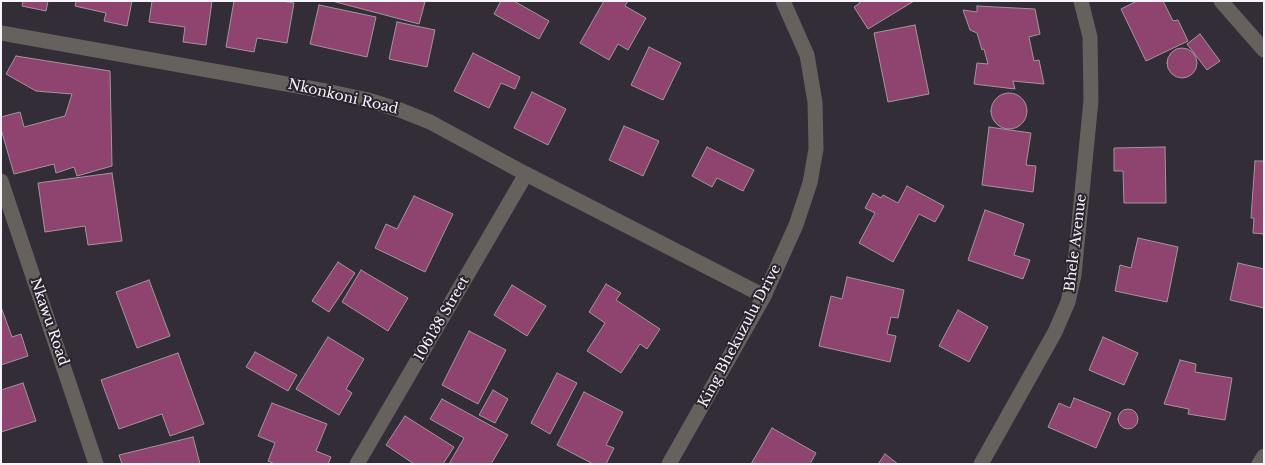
<!DOCTYPE html>
<html>
<head>
<meta charset="utf-8">
<style>
	body { margin:0 }
	#map { position:relative; width:1265px; height:465px; overflow:hidden; background:#332d38; font-family:"Libre Baskerville",serif }
	canvas { display:block }
	.frame { position:absolute; inset:0; border:2px solid #f6f3fa; pointer-events:none }
</style>
</head>
<body>
<div id="map">
<canvas width="1265" height="465"></canvas>
<div class="frame"></div>
</div>
<script>
const ctx = document.querySelector('canvas').getContext('2d');
ctx.lineJoin = 'round';
function fillPath(path, color) { ctx.fillStyle = color; ctx.fill(path, 'evenodd'); }
const toPath = rows => new Path2D(rows.map(r => 'M' + r).join(''));
function strokePath(path, color, width, dash) { ctx.strokeStyle = color; ctx.lineWidth = width; ctx.lineCap = dash ? 'butt' : 'round'; ctx.setLineDash(dash || []); ctx.stroke(path); }
function label(font, color, halo, rows, align = 'center') {
  ctx.font = font + ' "Libre Baskerville",serif'; ctx.lineWidth = 4; ctx.setLineDash([]); ctx.textBaseline = 'middle'; ctx.strokeStyle = halo; ctx.fillStyle = color; for (const [text, x, y, turn = 0] of rows) {
    ctx.save(); ctx.translate(x, y); ctx.rotate((+turn || 0) * Math.PI / 180); ctx.textAlign = isNaN(turn) ? turn : align; if (halo) ctx.strokeText(text, 0, 0); ctx.fillText(text, 0, 0); ctx.restore();
  }
}
const building = toPath([
	[23,1,48,1,46,11,22,6,23,1],
	[76,1,132,1,127,26,104,21,106,13,75,6,76,1],
	[152,1,212,1,206,45,183,42,185,27,149,22,152,1],
	[234,1,282,1,294,3,287,43,257,38,254,52,226,47,234,1],
	[332,1,421,1,425,2,419,24,332,1],
	[501,1,514,1,549,21,539,39,494,14,501,1],
	[604,1,628,1,625,6,646,18,628,50,618,44,609,60,580,43,604,1],
	[859,1,914,1,868,29,854,7,860,3,859,1],
	[1137,1,1163,1,1173,21,1178,20,1188,41,1146,61,1121,9,1137,1],
	[319,5,376,17,367,57,310,44,319,5],
	[977,6,1035,9,1040,34,1029,37,1034,61,1039,60,1044,84,1013,81,1015,89,974,84,977,63,988,64,984,49,982,50,977,33,970,30,963,10,977,12,977,6],
	[397,22,435,30,427,67,389,59,397,22],
	[915,25,929,94,888,102,874,33,915,25],
	[1200,34,1220,61,1207,70,1187,44,1200,34],
	[649,47,681,63,663,100,631,85,649,47],
	'1167 63a15 15 0 1 1 30 0a15 15 0 1 1-30 0Z',
	[473,53,520,77,515,89,501,83,489,108,454,91,473,53],
	[16,56,110,71,112,166,77,176,74,167,56,173,54,164,14,174,1,129,1,117,20,112,24,127,65,116,72,94,36,91,6,74,16,56],
	[532,92,566,109,548,145,514,128,532,92],
	'991 111a18 18 0 1 1 36 0a18 18 0 1 1-36 0Z',
	[624,126,659,141,643,176,609,160,624,126],
	[989,127,1031,133,1026,165,1036,166,1033,192,982,185,989,127],
	[707,147,754,170,743,191,717,178,712,187,692,176,707,147],
	[1165,147,1166,203,1124,203,1123,171,1114,171,1114,148,1165,147],
	[1255,161,1264,161,1264,234,1253,233,1254,218,1251,218,1255,161],
	[112,173,122,241,88,245,85,226,45,232,38,183,112,173],
	[907,186,944,206,935,222,919,214,893,262,859,243,875,213,865,208,873,193,881,198,883,195,898,203,907,186],
	[414,196,453,214,425,272,375,248,386,224,397,229,414,196],
	[985,210,1024,224,1014,255,1030,260,1023,279,968,260,985,210],
	[1138,238,1178,247,1167,302,1115,291,1120,265,1131,268,1138,238],
	[338,262,355,273,329,312,312,301,338,262],
	[1238,263,1264,269,1264,308,1230,300,1238,263],
	[361,270,408,298,388,331,342,302,361,270],
	[847,277,904,290,898,318,891,317,887,334,896,336,890,362,819,346,831,296,842,299,847,277],
	[149,280,170,336,137,348,116,292,149,280],
	[606,284,621,293,616,300,660,329,647,349,640,344,621,373,587,351,605,323,589,312,606,284],
	[512,285,546,306,527,336,494,315,512,285],
	[1,307,12,337,21,334,28,356,1,365,1,307],
	[958,310,988,327,969,362,939,346,958,310],
	[469,331,506,350,478,404,442,385,469,331],
	[328,337,364,359,346,389,352,393,339,415,296,389,328,337],
	[1103,337,1138,353,1124,385,1089,370,1103,337],
	[255,352,297,375,288,391,246,367,255,352],
	[178,353,204,424,170,436,162,414,119,429,101,380,178,353],
	[1180,360,1196,364,1195,372,1232,378,1225,420,1188,414,1189,409,1164,404,1180,360],
	[557,373,577,383,550,434,531,423,557,373],
	[23,383,36,421,1,432,1,390,23,383],
	[493,390,508,399,495,423,479,415,493,390],
	[584,392,623,412,606,445,614,448,606,464,593,464,557,445,584,392],
	[1074,398,1111,413,1096,448,1048,427,1059,403,1070,408,1074,398],
	[442,399,508,435,491,464,449,464,464,438,430,419,442,399],
	[272,403,327,424,316,451,331,457,328,464,275,464,268,461,275,443,258,436,272,403],
	'1118 419a10 10 0 1 1 20 0a10 10 0 1 1-20 0Z',
	[405,416,454,447,443,464,414,464,386,445,405,416],
	[772,428,816,453,810,464,751,464,772,428],
	[193,437,200,464,122,464,119,455,193,437],
	[885,454,898,464,878,464,885,454]
]);
const minor = toPath([
	[1221,1,1264,50],
	[1,33,331,92,368,100,400,110,430,122,526,174,764,296],
	[1,181,96,464],
	[357,464,526,174],
	[981,464,1055,332,1068,302,1074,275,1091,100,1090,37,1081,1],
	[1259,464,1264,456]
]);
const tertiary = toPath([
	[669,464,764,296,796,225,810,183,816,149,815,102,807,55,783,1]
]);
const streetNames = [
	["Nkonkoni Road",343,97,13],
	["Bhele Avenue",1076,243,-83],
	["106138 Street",442,319,-60],
	["Nkawu Road",49,322,71],
	["King Bhekuzulu Drive",740,336,-62]
];
fillPath(building, '#8f436f');
strokePath(building, '#a4959d', 1);
strokePath(minor, '#66615d', 15);
strokePath(tertiary, '#66615d', 15);
label('14px', '#f6f3fa', '#29232e', streetNames);
</script>
</body>
</html>
